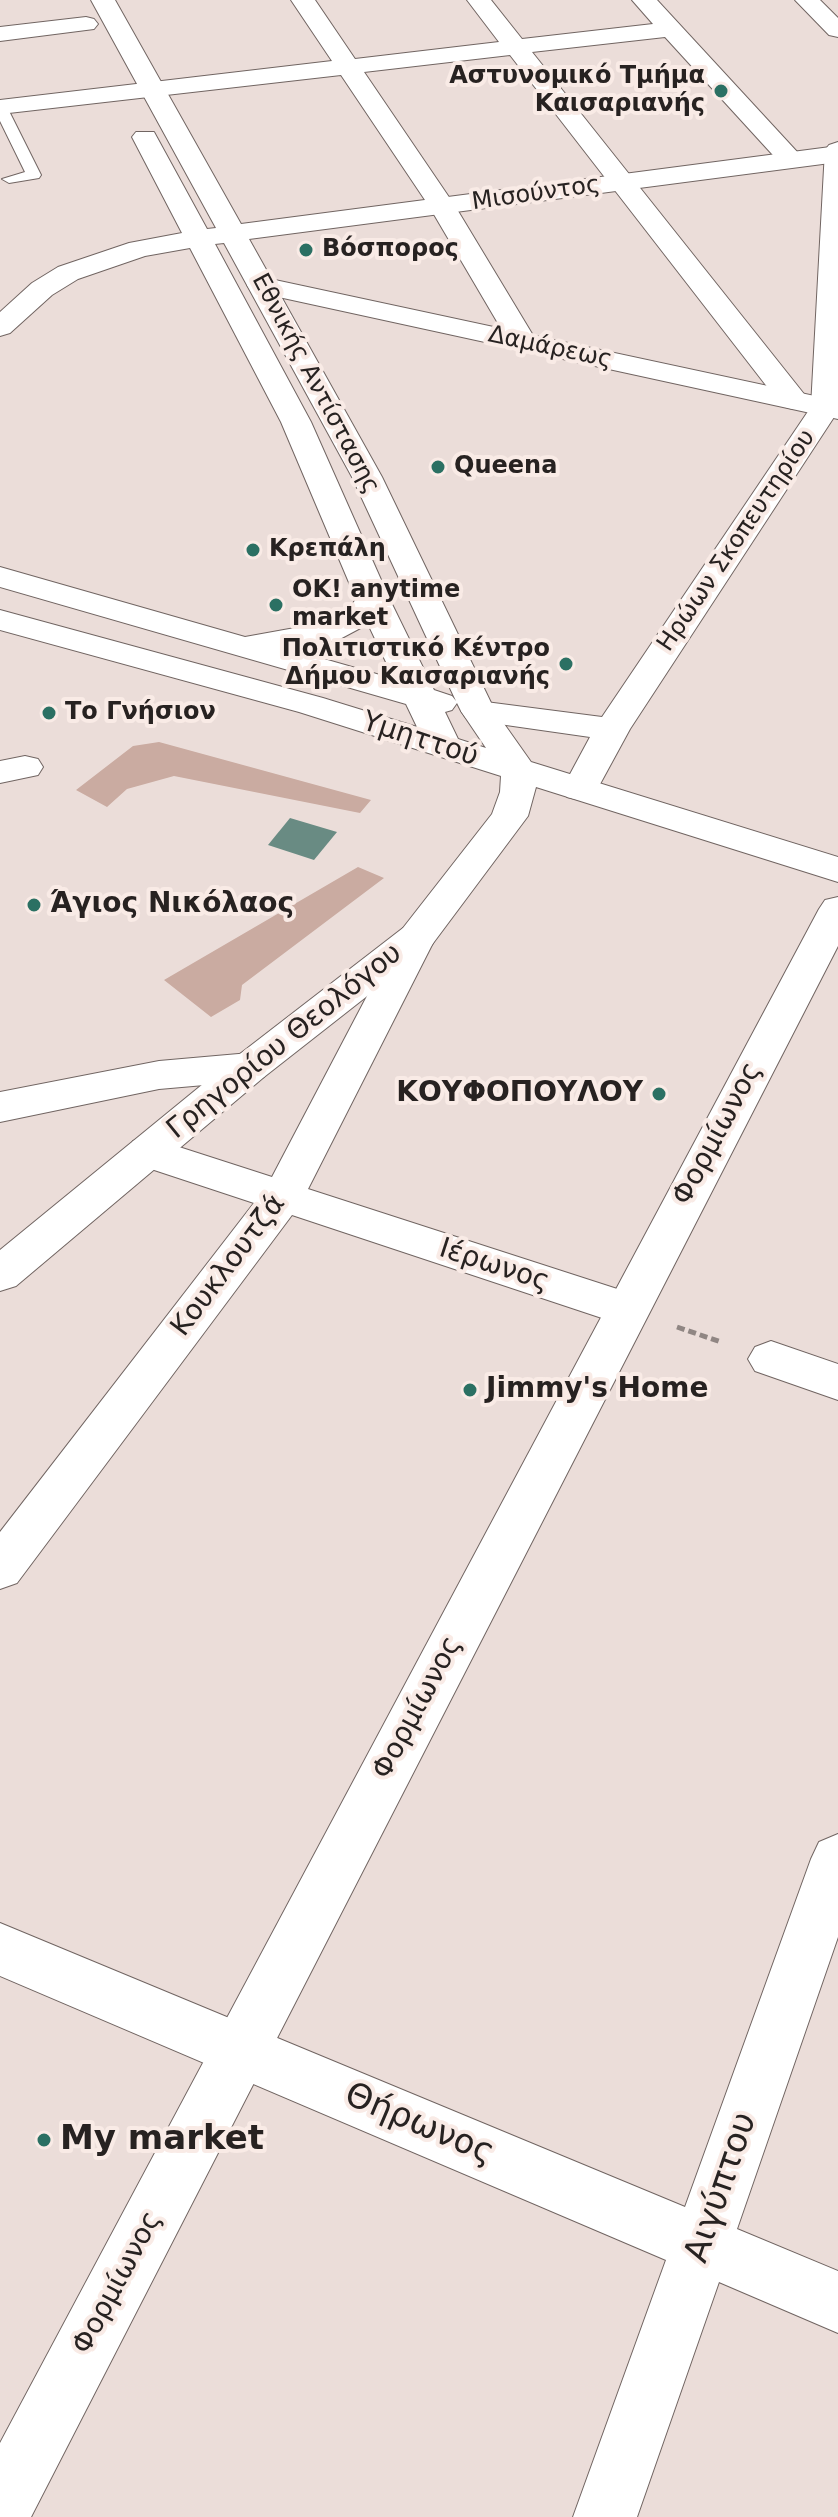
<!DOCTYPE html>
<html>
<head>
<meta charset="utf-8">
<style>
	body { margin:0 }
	canvas { display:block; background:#ebddd9 }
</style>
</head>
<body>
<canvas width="838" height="2517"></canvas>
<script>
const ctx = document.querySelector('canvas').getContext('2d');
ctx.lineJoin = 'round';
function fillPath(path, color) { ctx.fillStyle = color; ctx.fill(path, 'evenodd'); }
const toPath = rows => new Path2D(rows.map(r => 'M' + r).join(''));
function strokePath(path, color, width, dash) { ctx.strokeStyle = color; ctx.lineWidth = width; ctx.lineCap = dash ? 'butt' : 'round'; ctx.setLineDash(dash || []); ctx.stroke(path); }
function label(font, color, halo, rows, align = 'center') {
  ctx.font = font + ' "DejaVu Sans",sans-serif'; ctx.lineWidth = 8; ctx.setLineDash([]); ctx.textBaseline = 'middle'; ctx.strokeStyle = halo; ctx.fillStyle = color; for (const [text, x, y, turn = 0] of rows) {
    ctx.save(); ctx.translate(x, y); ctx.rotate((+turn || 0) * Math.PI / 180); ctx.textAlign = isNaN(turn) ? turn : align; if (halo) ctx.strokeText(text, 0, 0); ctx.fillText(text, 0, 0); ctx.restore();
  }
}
const green = toPath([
	[159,742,371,800,360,813,174,776,127,789,107,807,76,790,133,746],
	[358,867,384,878,242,985,240,1000,211,1017,164,980]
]);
const water = toPath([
	[290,818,337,832,314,860,268,845]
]);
const path = toPath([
	[677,1327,721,1342]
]);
const service = toPath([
	[0,103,7,107,41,175,39,178,9,183,2,179,25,172,0,121,0,103]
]);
const minor = toPath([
	[291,0,315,0,355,59,499,42,467,0,491,0,522,39,653,24,632,0,657,0,800,155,804,160,800,165,782,165,665,37,532,52,804,394,808,400,804,406,793,409,782,406,510,55,364,72,455,206,537,342,533,348,523,351,513,348,509,342,429,206,341,75,0,114,0,100,332,61,291,0],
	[795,0,820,0,838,18,838,37,829,35,795,0],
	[86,17,94,19,98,24,94,29,0,41,0,27,86,17],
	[838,142,838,411,630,729,593,797,580,800,567,797,562,789,590,737,478,721,466,718,461,711,466,704,478,701,602,717,811,407,825,150,829,145,838,142],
	[25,756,38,759,43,767,38,775,0,783,0,761,25,756],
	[417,924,431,928,436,937,308,1189,642,1297,648,1309,642,1321,626,1326,292,1215,17,1583,0,1589,0,1532,254,1203,133,1163,127,1152,133,1141,148,1137,272,1177,398,937,403,928,417,924],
	[250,1053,264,1057,270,1067,264,1077,250,1081,159,1089,0,1122,0,1092,159,1061,250,1053],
	[771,1341,838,1364,838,1400,755,1371,748,1359,755,1347,771,1341],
	[838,1834,838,1937,737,2229,838,2271,838,2333,719,2282,637,2517,573,2517,666,2260,0,1976,0,1923,685,2207,811,1859,819,1842,838,1834]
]);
const tertiary = toPath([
	[261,277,838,401,838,419,251,291,247,285,251,279,261,277],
	[838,897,838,946,31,2517,0,2517,0,2443,819,909,825,900,838,897]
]);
const secondary = toPath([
	[91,0,115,0,241,224,838,146,838,162,249,239,382,477,495,711,531,762,838,857,838,882,536,787,528,816,431,946,264,1077,16,1286,0,1291,0,1250,236,1057,403,928,492,814,500,792,501,776,299,712,0,630,0,610,323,698,417,727,406,704,0,587,0,567,245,637,317,624,351,606,356,599,281,422,190,248,145,256,78,279,52,295,10,333,0,336,0,312,32,283,58,267,129,243,182,233,132,137,136,132,154,132,207,229,216,228,91,0],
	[224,243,352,477,456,701,452,696,434,690,390,600,311,422,215,244,224,243],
	[368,624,394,679,289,649,338,640,368,624],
	[457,703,461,711,486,748,458,739,445,712,452,710,457,703]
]);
const markers = [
	[721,91,8,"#2b7063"],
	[306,250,8,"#2b7063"],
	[438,467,8,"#2b7063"],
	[253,550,8,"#2b7063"],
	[276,605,8,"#2b7063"],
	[566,664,8,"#2b7063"],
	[49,713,8,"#2b7063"],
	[34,905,8,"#2b7063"],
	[659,1094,8,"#2b7063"],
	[470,1390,8,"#2b7063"],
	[44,2140,8,"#2b7063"]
];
const farPoinames = [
	["Αστυνομικό Τμήμα",705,77,"right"],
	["Καισαριανής",705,105,"right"],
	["Βόσπορος",322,250],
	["Queena",454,467],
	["Κρεπάλη",269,550],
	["OK! anytime",292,591],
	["market",292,619],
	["Πολιτιστικό Κέντρο",550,650,"right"],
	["Δήμου Καισαριανής",550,678,"right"],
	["Το Γνήσιον",65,713]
];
const farStreetnames = [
	["Μισούντος",536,194,-8],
	["Δαμάρεως",550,348,12],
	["Εθνικής Αντίστασης",315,384,62],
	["Ηρώων Σκοπευτηρίου",737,541,-56]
];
const streetNames = [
	["Υμηττού",420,740,18],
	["Γρηγορίου Θεολόγου",285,1042,-39],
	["Φορμίωνος",718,1134,-62],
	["Κουκλουτζά",229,1266,-53],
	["Ιέρωνος",494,1266,18],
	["Φορμίωνος",418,1708,-62],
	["Φορμίωνος",118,2283,-62]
];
const poiNames = [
	["Άγιος Νικόλαος",50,905],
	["ΚΟΥΦΟΠΟΥΛΟΥ",643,1094,"right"],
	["Jimmy's Home",486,1390]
];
const nearStreetnames = [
	["Θήρωνος",419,2125,23],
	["Αιγύπτου",722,2188,-71]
];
const nearPoinames = [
	["My market",60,2140]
];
fillPath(green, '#caaba1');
fillPath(water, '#698b83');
strokePath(service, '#716562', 2);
strokePath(minor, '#716562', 2);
strokePath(tertiary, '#716562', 2);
strokePath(secondary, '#716562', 2);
strokePath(path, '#908683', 5, [8, 4]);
fillPath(service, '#fff');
fillPath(minor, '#fff');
fillPath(tertiary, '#fff');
fillPath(secondary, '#fff');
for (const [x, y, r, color] of markers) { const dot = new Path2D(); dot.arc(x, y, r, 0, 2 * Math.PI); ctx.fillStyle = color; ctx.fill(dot); strokePath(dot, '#f9ebe6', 3); }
label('bold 24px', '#272221', '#f9ebe6', farPoinames, 'left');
label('24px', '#272221', '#f9ebe6', farStreetnames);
label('28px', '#272221', '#f9ebe6', streetNames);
label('bold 28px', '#272221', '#f9ebe6', poiNames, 'left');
label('34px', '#272221', '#f9ebe6', nearStreetnames);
label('bold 34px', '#272221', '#f9ebe6', nearPoinames, 'left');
</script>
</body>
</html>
